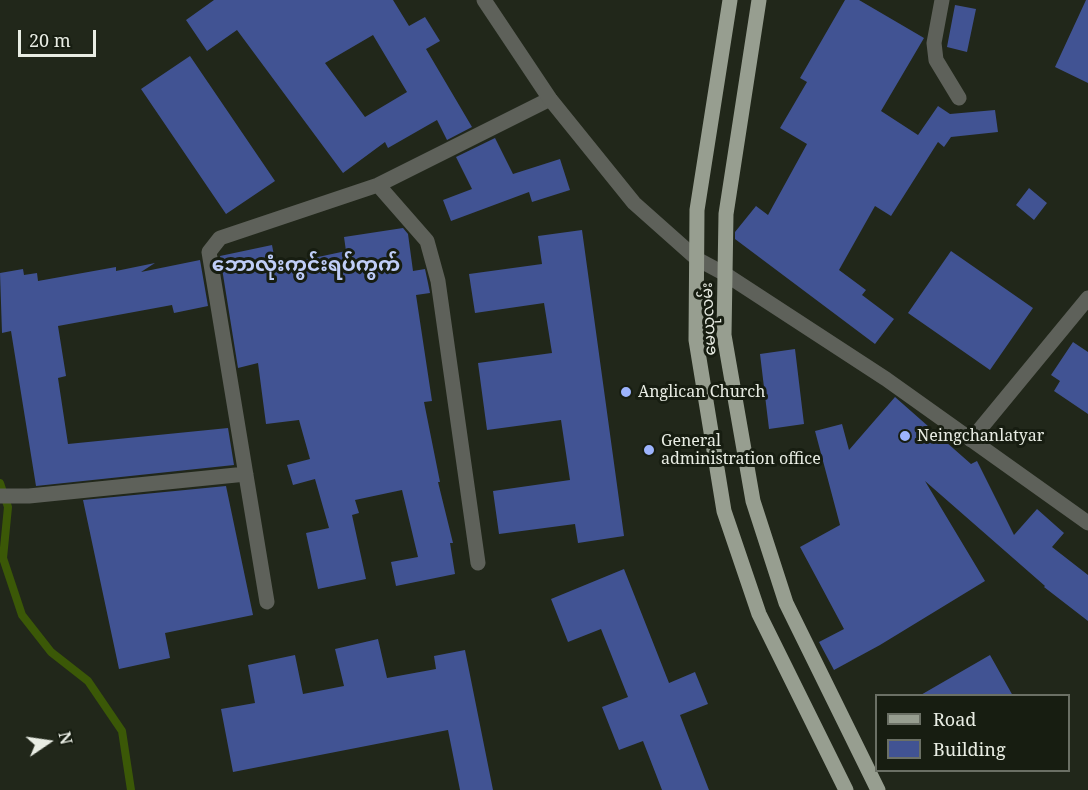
<!DOCTYPE html>
<html>
<head>
<meta charset="utf-8">
<style>
	body { margin:0 }
	#map { position:relative; width:1088px; height:790px; overflow:hidden; background:#21271a; font-family:"Noto Serif",serif }
	canvas { display:block }
	.legend { position:absolute; left:875px; top:694px; width:195px; height:78px; box-sizing:border-box; background:#171d11; border:2px solid #6b7065; margin:0; padding:8px 10px; list-style:none; font-size:18px; color:#e9ede4 }
	.legend li { display:flex; align-items:center; gap:12px; height:30px }
	.legend b { width:30px; border:2px solid #6b7065 }
	.north { position:absolute; left:18px; top:712px; width:60px; height:60px; -webkit-text-stroke:4px #171d11; paint-order:stroke; rotate:77deg; font-size:16px; font-weight:700; line-height:24px; text-align:center; color:#e9ede4 }
	.north::after { content:''; display:block; margin:auto; width:21px; height:27px; background:#e9ede4; clip-path:polygon(50% 0,100% 100%,50% 72%,0 100%) }
	.scale { position:absolute; left:18px; top:30px; width:78px; height:27px; box-sizing:border-box; border:3px solid #e9ede4; border-top:0; padding-left:8px; font-size:18px; line-height:21px; white-space:nowrap; color:#e9ede4; -webkit-text-stroke:4px #171d11; paint-order:stroke }
</style>
</head>
<body>
<div id="map">
<canvas width="1088" height="790"></canvas>
<ul class="legend">
<li><b style="height:8px;background:#979e90"></b>Road</li>
<li><b style="height:16px;background:#415393"></b>Building</li>
</ul>
<div class="north">N</div>
<div class="scale">20 m</div>
</div>
<script>
const ctx = document.querySelector('canvas').getContext('2d');
ctx.lineJoin = 'round';
const toPath = rows => new Path2D(rows.map(r => 'M' + r).join(''));
function strokePath(path, color, width, dash) { ctx.strokeStyle = color; ctx.lineWidth = width; ctx.lineCap = dash ? 'butt' : 'round'; ctx.setLineDash(dash || []); ctx.stroke(path); }
function fillPath(path, color) { ctx.fillStyle = color; ctx.fill(path, 'evenodd'); }
function label(font, color, halo, rows, align = 'center') {
  ctx.font = font + ' "Noto Serif","Noto Sans Myanmar",serif'; ctx.lineWidth = 6; ctx.setLineDash([]); ctx.textBaseline = 'middle'; ctx.strokeStyle = halo; ctx.fillStyle = color; for (const [text, x, y, turn = 0] of rows) {
    ctx.save(); ctx.translate(x, y); ctx.rotate((+turn || 0) * Math.PI / 180); ctx.textAlign = isNaN(turn) ? turn : align; if (halo) ctx.strokeText(text, 0, 0); ctx.fillText(text, 0, 0); ctx.restore();
  }
}
const stream = toPath([
	[0,483,8,507,3,558,22,615,51,652,88,681,122,731,131,790]
]);
const building = toPath([
	[214,0,393,0,409,26,425,17,440,41,426,49,472,127,447,140,437,120,388,148,385,142,343,173,237,30,207,51,186,20],
	[373,35,407,92,365,117,325,63],
	[845,0,859,0,924,38,881,111,918,135,938,106,950,114,995,110,998,132,951,137,944,147,938,142,891,216,875,206,839,270,866,290,862,295,894,319,875,344,735,239,735,232,756,206,768,215,807,144,780,128,807,82,800,78],
	[1086,0,1088,0,1088,83,1055,67],
	[955,5,976,9,967,52,947,47],
	[190,56,275,181,226,214,141,89],
	[495,138,513,174,560,159,570,190,532,202,529,192,451,221,443,200,472,189,456,157],
	[1029,188,1047,203,1034,220,1016,205],
	[403,228,408,234,413,271,425,269,428,283,430,293,416,295,432,401,424,402,440,482,438,482,453,543,450,543,455,574,396,586,391,562,418,557,402,490,355,500,359,513,352,515,366,579,318,589,306,533,329,528,315,479,293,485,287,465,310,459,299,420,266,424,258,363,238,368,220,256,272,245,276,266,346,251,344,237],
	[582,230,624,536,578,543,575,524,499,534,493,491,570,480,561,420,487,430,478,363,552,353,544,303,475,313,469,274,542,264,538,236],
	[951,251,1033,308,990,370,908,313],
	[200,260,208,306,174,313,172,305,58,326,66,376,58,378,68,444,228,428,234,465,36,486,11,331,2,333,0,273,23,269,24,275,37,273,38,281,116,267,116,271,155,263,141,272],
	[1073,342,1088,352,1088,414,1054,391,1060,381,1051,375],
	[795,349,804,424,769,429,760,354],
	[895,397,971,464,977,461,1014,535,1037,509,1064,533,1052,547,1088,575,1088,621,1044,587,1045,586,925,481,985,581,880,645,834,670,819,642,844,629,800,547,840,525,815,431,842,424,849,450],
	[226,486,253,615,165,633,170,658,119,669,83,500],
	[624,569,669,683,695,672,708,704,680,715,709,790,662,790,643,741,619,750,602,707,628,697,601,629,568,642,551,599],
	[378,639,387,678,436,669,434,656,465,650,493,790,460,790,448,730,233,772,221,709,255,703,248,665,295,655,303,694,344,686,335,649],
	[990,655,1013,696,919,696]
]);
const lane = toPath([
	[942,0,934,43,936,60,959,98],
	[378,185,427,241,438,281,478,563],
	[0,496,29,496,246,474],
	[267,602,209,252,220,238,378,185,550,99]
]);
const street = toPath([
	[484,0,550,99,634,203,697,259,725,274,886,379,1088,523],
	[971,440,1088,298]
]);
const primary = toPath([
	[730,0,697,210,696,340,724,511,759,614,846,790],
	[759,0,726,214,724,335,753,501,786,603,878,790]
]);
const markers = [
	[626,392,6,"#9db4fd"],
	[905,436,6,"#9db4fd"],
	[649,450,6,"#9db4fd"]
];
const streetNames = [
	["မေယုလမ်း",709,319,-93]
];
const poiNames = [
	["Anglican Church",638,392],
	["Neingchanlatyar",917,436],
	["General",661,441],
	["administration office",661,459]
];
const quarterNames = [
	["ဘောလုံးကွင်းရပ်ကွက်",306,265]
];
strokePath(stream, '#3b5807', 8);
fillPath(building, '#415393');
strokePath(lane, '#5e615a', 15);
strokePath(street, '#5e615a', 15);
strokePath(primary, '#979e90', 15);
for (const [x, y, r, color] of markers) { const dot = new Path2D(); dot.arc(x, y, r, 0, 2 * Math.PI); ctx.fillStyle = color; ctx.fill(dot); strokePath(dot, '#171d11', 2); }
label('16px', '#e9ede4', '#171d11', streetNames);
label('16px', '#e9ede4', '#171d11', poiNames, 'left');
label('bold 20px', '#c0cef8', '#171d11', quarterNames);
</script>
</body>
</html>
